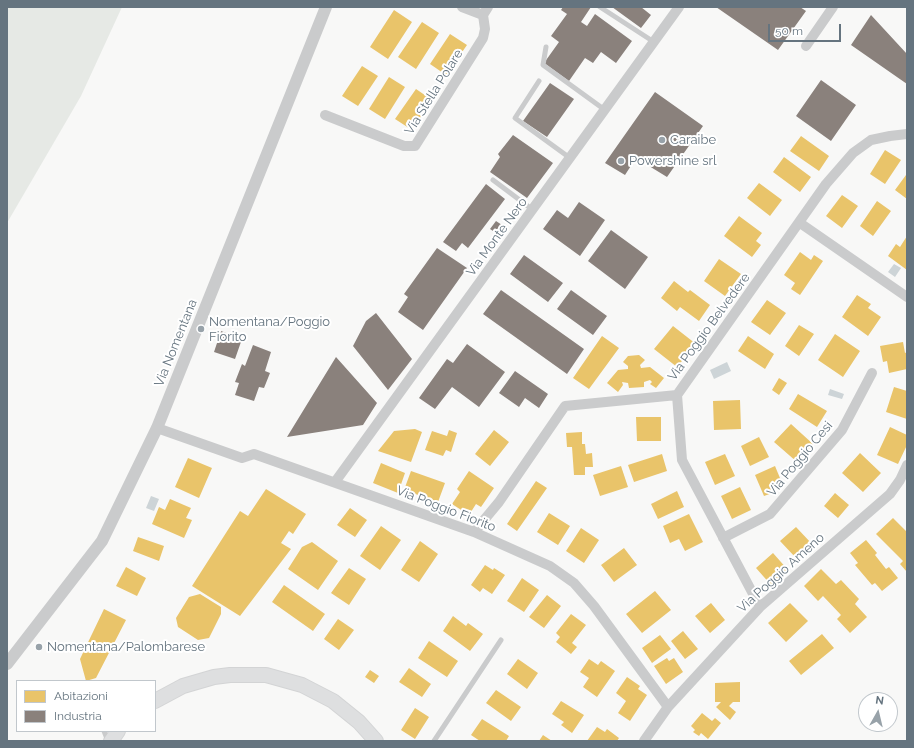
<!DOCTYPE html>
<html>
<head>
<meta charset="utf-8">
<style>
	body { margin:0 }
	#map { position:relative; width:914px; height:748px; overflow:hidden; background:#f8f8f7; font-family:Raleway,sans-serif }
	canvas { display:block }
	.frame { position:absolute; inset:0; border:8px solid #65747f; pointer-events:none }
	.legend { position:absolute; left:16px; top:680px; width:140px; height:52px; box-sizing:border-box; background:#fff; border:1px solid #c1c7cc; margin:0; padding:5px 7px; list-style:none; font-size:12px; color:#65747f }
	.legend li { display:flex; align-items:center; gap:8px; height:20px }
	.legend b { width:20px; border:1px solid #c1c7cc }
	.north { position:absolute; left:858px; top:692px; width:40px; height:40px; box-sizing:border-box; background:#fff; border:1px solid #c1c7cc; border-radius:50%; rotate:8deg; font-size:11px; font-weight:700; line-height:16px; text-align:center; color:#65747f }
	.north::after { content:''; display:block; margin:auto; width:14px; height:18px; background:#98a2a9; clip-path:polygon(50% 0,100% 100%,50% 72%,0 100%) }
	.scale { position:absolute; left:768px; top:24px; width:73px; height:18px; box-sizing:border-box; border:2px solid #65747f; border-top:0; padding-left:5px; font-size:12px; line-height:14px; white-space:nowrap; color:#65747f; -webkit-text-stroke:3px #fff; paint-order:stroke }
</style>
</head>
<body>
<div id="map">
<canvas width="914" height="748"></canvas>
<div class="frame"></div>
<ul class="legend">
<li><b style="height:11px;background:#e9c46a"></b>Abitazioni</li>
<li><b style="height:11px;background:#8a817c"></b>Industria</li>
</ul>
<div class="north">N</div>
<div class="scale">50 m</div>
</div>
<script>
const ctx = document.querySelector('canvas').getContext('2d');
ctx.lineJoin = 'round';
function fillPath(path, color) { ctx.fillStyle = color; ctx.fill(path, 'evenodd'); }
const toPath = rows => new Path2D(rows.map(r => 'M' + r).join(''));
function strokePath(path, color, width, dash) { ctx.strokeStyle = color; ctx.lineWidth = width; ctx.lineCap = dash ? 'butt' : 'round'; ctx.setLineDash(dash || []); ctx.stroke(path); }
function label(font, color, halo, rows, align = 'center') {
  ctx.font = font + ' Raleway,sans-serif'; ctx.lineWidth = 4; ctx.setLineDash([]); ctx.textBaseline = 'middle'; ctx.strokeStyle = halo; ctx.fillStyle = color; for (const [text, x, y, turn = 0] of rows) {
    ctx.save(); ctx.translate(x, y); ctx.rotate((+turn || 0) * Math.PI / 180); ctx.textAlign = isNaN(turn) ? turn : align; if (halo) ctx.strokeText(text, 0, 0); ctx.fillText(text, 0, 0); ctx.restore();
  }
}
const green = toPath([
	[7,7,122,7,81,96,7,223]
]);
const water = toPath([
	[894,264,901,268,895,277,888,272],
	[727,362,731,371,714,379,710,370],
	[830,389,844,394,842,399,828,395],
	[151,496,159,499,154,511,146,508]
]);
const homes = toPath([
	[394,10,412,22,388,59,370,47],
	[422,22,439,33,416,69,398,57],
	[450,34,467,45,446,75,430,64],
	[362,66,378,76,358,106,342,96],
	[389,77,405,87,385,119,369,109],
	[416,89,432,100,412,130,395,119],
	[801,136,829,156,819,171,790,151],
	[885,150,901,160,885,184,870,174],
	[784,157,811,177,800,192,773,172],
	[906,175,907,176,907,199,895,190],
	[759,183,782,200,770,216,747,198],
	[842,195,858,206,842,228,826,216],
	[877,201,891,211,873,236,860,226],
	[739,216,762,233,756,241,761,245,752,257,724,236],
	[907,236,907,270,888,256,896,244,900,247],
	[800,252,811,260,814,255,823,261,800,295,791,289,795,283,784,275],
	[719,259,741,274,725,296,704,281],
	[674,281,688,292,690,290,710,305,699,321,680,307,677,311,661,298],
	[857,295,871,304,868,308,881,317,868,336,842,317],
	[767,300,786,313,770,335,751,322],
	[799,325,814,334,799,356,785,346],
	[673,326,696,344,677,367,654,349],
	[835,334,860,351,843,377,818,360],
	[602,336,619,348,589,389,573,378],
	[748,336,774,354,765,369,738,351],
	[903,342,905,353,907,352,907,369,889,373,887,361,883,362,880,346],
	[639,355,645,360,640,365,641,368,650,367,664,378,656,388,650,384,652,382,650,380,644,382,644,387,629,388,628,383,622,382,623,385,618,392,607,383,618,370,628,369,628,366,623,362,628,356],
	[779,378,787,383,779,395,772,390],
	[894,387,907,391,907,419,886,412],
	[798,394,827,411,817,427,789,409],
	[740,400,741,429,714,430,713,401],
	[636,417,661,417,661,441,637,441],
	[791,424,813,444,797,462,774,442],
	[890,427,907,435,907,445,898,464,877,455],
	[415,429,422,432,411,462,378,451,394,431],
	[449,430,457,433,451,452,446,450,443,456,425,450,432,431,447,436],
	[494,430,509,442,490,466,475,454],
	[582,432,582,444,585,444,586,454,592,453,593,467,585,467,585,475,574,475,572,447,567,447,566,433],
	[759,437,769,457,750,466,741,446],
	[860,453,881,473,863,492,842,473],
	[662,454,667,471,634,482,628,465],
	[725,454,735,476,715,485,705,462],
	[188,458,212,468,199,498,175,487],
	[381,463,405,473,398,493,373,483],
	[621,466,628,487,600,496,593,475],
	[775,466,782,483,772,487,775,492,764,496,755,475],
	[411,471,445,483,438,502,404,490],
	[469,471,494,488,481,507,476,504,469,515,452,504,460,492,457,489],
	[536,481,547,488,517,531,507,524],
	[740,487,751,510,732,519,721,496],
	[266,489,306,514,293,534,289,531,281,543,291,549,240,616,192,586,240,511,248,516],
	[677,491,684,507,658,519,651,504],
	[835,493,849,505,838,518,824,506],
	[170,499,191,508,186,518,192,520,184,538,152,524,159,507,165,510],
	[350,508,367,520,355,537,337,525],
	[549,513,570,526,558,545,537,532],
	[689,514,703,542,685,551,679,539,670,543,663,526],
	[893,518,907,532,907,572,900,564,903,561,876,534],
	[381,526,401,540,380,570,360,556],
	[796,527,812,544,796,558,780,541],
	[581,528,599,540,584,563,566,551],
	[138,537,164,546,159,561,133,551],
	[866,540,877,553,875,555,886,569,889,567,898,578,882,591,875,583,872,585,855,565,858,563,850,553],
	[420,541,438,554,419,582,401,570],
	[312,542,338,561,318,590,288,569,302,547],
	[624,548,637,565,614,582,601,565],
	[773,553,788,570,771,585,756,568],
	[485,565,493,570,494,568,505,575,492,594,483,588,480,592,471,585],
	[126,567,146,578,137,596,116,586],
	[349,568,366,579,349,605,331,593],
	[821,569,836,584,841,580,859,599,855,604,867,617,850,633,837,619,841,615,823,596,818,601,804,586],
	[522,578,539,590,524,612,507,601],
	[284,585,325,614,313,631,272,602],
	[655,591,671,610,642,633,626,614],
	[200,594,221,607,221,614,209,638,198,640,178,627,176,618,189,597],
	[547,595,561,606,544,628,529,617],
	[711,603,725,620,710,633,695,616],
	[790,603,808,621,786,642,768,623],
	[104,609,126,620,96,678,86,681,80,659],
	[571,614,586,625,572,643,577,647,571,654,556,642,560,637,556,633],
	[453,616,466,626,468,623,483,634,470,651,443,631],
	[338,619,354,630,339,650,324,639],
	[683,631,698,649,685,659,671,641],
	[822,634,834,648,801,675,789,661],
	[660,635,671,649,652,663,642,648],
	[429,641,458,661,447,677,418,658],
	[667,658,669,661,674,658,683,672,666,684,654,666],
	[518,659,538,673,527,689,507,674],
	[589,659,598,665,601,661,615,671,597,697,583,687,589,678,580,672],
	[409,668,431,684,422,697,399,682],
	[370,670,379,676,374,683,365,677],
	[627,677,640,686,638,689,647,695,630,721,618,713,626,701,616,693],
	[740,682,740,702,733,702,729,706,736,712,730,720,716,707,721,702,715,702,715,683],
	[496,690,521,707,511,721,486,703],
	[561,701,584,715,572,733,561,725,564,722,552,714],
	[415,708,429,717,415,739,401,730],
	[702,713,712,721,715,718,721,723,708,739,701,733,699,736,693,732,695,730,691,726],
	[482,719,509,736,506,741,480,741,471,735],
	[597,727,605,732,607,729,619,738,617,741,587,741],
	[543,735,552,741,539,741]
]);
const industry = toPath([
	[563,7,591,7,581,22,587,26,595,14,632,41,616,63,601,52,593,63,585,58,569,81,544,63,559,42,551,36,567,14,561,10],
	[612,7,641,7,651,15,641,28],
	[716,7,800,7,806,11,778,50],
	[871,15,907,54,907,84,851,45],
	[821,80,856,105,831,141,796,116],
	[550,83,574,99,547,137,523,121],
	[655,92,703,126,667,177,636,158,625,175,605,163],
	[513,135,553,163,527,198,490,172,500,157,498,154],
	[486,184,505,199,468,248,462,243,456,251,443,242],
	[579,202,605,220,580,256,543,229,557,210,568,218],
	[496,221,508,229,502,237,490,229],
	[611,230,648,257,625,289,588,261],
	[437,248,467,268,423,330,398,312,408,297,404,294],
	[524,255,563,283,548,302,510,274],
	[501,290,584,349,567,374,483,314],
	[571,290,607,316,593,335,557,309],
	[376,313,412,359,388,390,353,346,366,321],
	[221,331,242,339,235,359,214,352],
	[467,344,505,372,479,407,452,387,435,409,419,398,447,359,453,363],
	[253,345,271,352,265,371,270,373,264,388,259,387,254,401,235,395,239,383,235,382,242,364,245,366],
	[336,357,377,403,363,425,287,437],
	[515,371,548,394,539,408,525,398,519,407,499,393]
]);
const service = toPath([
	[600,7,654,42],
	[546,47,543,65,605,110],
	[539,81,515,118,570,158],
	[493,180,533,210],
	[104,731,108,741],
	[434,741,501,640]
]);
const minor = toPath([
	[462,7,483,15],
	[806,46,833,7],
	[325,115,404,146,415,146,483,38,485,29,483,15,488,7],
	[800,223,907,297],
	[157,428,242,458,254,454,474,532,550,566,574,583,594,606,668,707],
	[335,482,679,7],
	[474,532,499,502,565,406,677,395],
	[723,538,770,514,842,430,872,373],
	[760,607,682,460,677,395,826,184,853,153,871,140,890,136,907,134],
	[644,741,668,707,760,607,890,494,900,480,907,465]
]);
const tertiary = toPath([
	[7,664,102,541,157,428,326,7]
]);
const secondary = toPath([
	[155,701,183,686,214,677,230,675,266,675,302,685,333,701,359,722,376,741],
	[111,741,118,731]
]);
const markers = [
	[662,140,4,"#98a2a9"],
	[621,161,4,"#98a2a9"],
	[201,329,4,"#98a2a9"],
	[39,647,4,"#98a2a9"]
];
const streetNames = [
	["Via Stella Polare",434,92,-58],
	["Via Monte Nero",497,237,-54],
	["Via Poggio Belvedere",709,327,-54],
	["Via Nomentana",176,343,-68],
	["Via Poggio Cesi",800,459,-50],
	["Via Poggio Fiorito",446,509,21],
	["Via Poggio Ameno",781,573,-42]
];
const poiNames = [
	["Caraibe",670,140],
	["Powershine srl",629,161],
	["Nomentana/Poggio",209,322],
	["Fiorito",209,337],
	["Nomentana/Palombarese",47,647]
];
fillPath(green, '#e6e9e5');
fillPath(water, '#cdd4d7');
fillPath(homes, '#e9c46a');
fillPath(industry, '#8a817c');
strokePath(secondary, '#d3d4d5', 16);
strokePath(service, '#cacbcc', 5);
strokePath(minor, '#cacbcc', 10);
strokePath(tertiary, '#cacbcc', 12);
strokePath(secondary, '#dedfe0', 14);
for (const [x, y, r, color] of markers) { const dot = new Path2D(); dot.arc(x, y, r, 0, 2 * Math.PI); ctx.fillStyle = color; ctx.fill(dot); strokePath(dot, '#fff', 1.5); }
label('13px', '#65747f', '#fff', streetNames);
label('13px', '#65747f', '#fff', poiNames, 'left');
</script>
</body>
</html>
